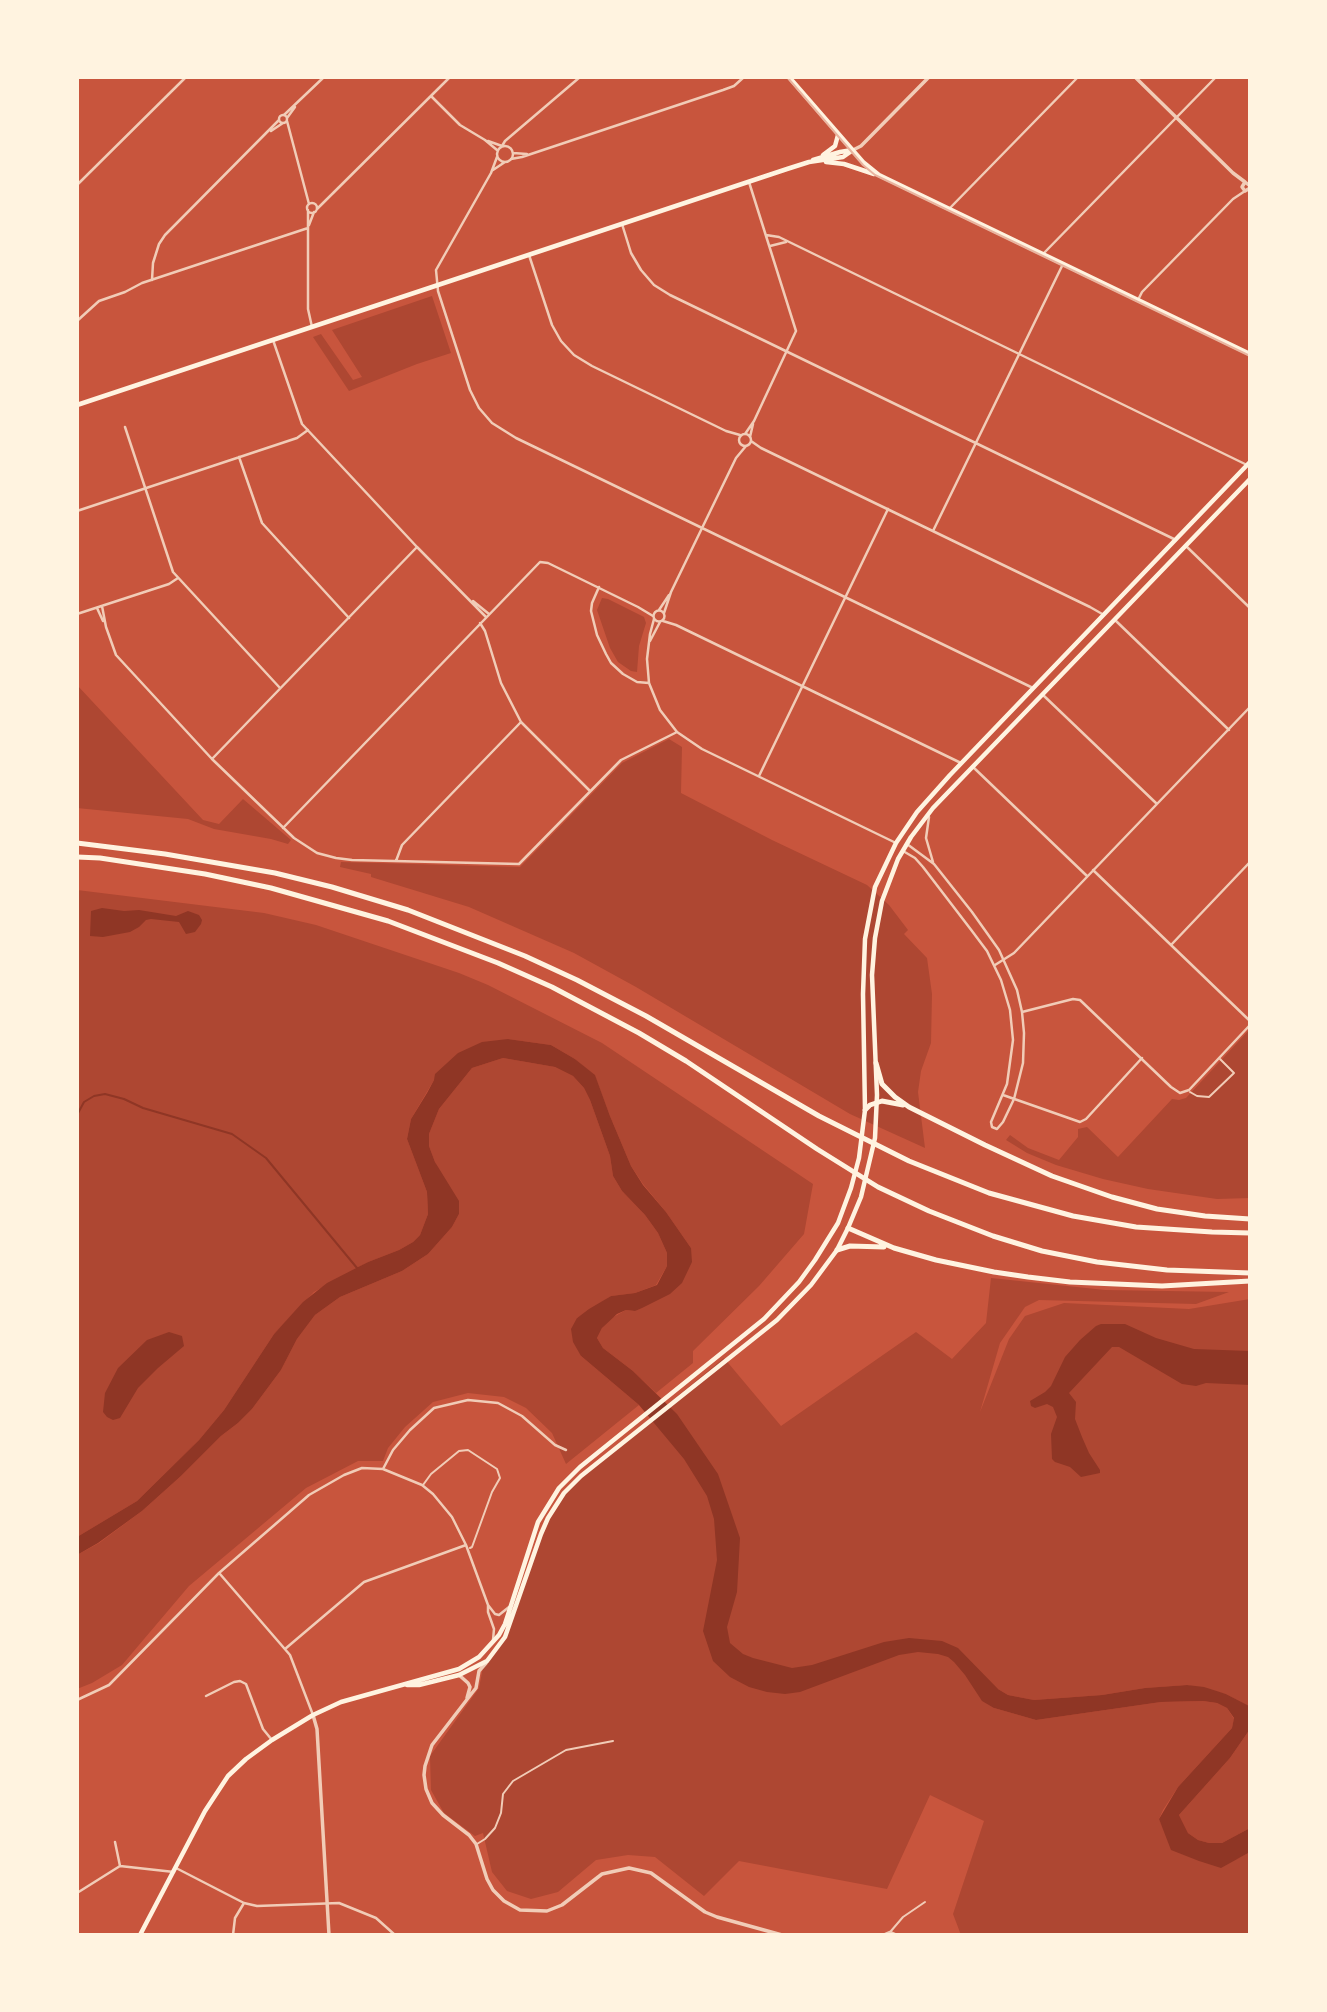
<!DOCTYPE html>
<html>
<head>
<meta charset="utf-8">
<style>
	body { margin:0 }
	#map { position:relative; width:1327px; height:2012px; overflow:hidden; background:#c8553d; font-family:Helvetica,sans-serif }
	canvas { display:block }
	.frame { position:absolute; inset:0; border:79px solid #fff3e0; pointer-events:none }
</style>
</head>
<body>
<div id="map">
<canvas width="1327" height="2012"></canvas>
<div class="frame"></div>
</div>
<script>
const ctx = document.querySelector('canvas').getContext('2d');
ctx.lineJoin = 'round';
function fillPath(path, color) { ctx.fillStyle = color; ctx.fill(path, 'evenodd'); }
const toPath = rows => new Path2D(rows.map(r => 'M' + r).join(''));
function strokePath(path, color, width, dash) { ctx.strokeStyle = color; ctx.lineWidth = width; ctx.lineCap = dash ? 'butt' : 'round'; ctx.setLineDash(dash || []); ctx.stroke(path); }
const green = toPath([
	[432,296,451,353,417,364,349,391,313,337,321,334,353,380,362,377,332,330],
	[602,598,608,599,644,617,646,623,639,646,637,672,631,671,618,662,610,648,597,610],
	[77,685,203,820,219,824,243,799,291,840,288,844,271,839,214,829,188,819,77,808],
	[669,739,682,747,681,793,772,840,867,885,889,905,908,930,904,934,927,958,932,994,931,1043,921,1071,918,1092,925,1148,850,1114,636,987,574,953,469,907,371,877,371,874,340,867,341,862,520,867,622,763],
	[77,890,264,913,316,925,459,973,488,985,602,1043,813,1184,804,1234,759,1286,693,1351,693,1363,656,1393,633,1371,603,1348,597,1338,602,1328,608,1320,626,1310,635,1311,691,1248,666,1212,643,1184,631,1166,610,1116,595,1076,575,1059,551,1045,508,1039,434,1080,411,1119,407,1139,427,1192,428,1214,420,1235,413,1242,399,1250,368,1262,314,1292,274,1334,224,1410,199,1440,137,1501,77,1537],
	[1250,1029,1250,1198,1217,1199,1148,1189,1103,1179,1056,1165,1027,1153,1006,1140,1010,1135,1028,1148,1059,1160,1078,1137,1078,1129,1087,1127,1118,1157,1172,1099,1179,1100,1186,1098],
	[503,1058,555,1067,573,1076,584,1088,590,1100,610,1156,613,1176,622,1191,645,1215,658,1233,667,1253,667,1266,656,1285,635,1293,611,1296,577,1318,581,1356,639,1405,566,1464,552,1433,526,1408,504,1397,468,1393,433,1402,405,1427,388,1448,383,1461,358,1461,306,1488,189,1586,122,1665,92,1683,77,1689,77,1555,99,1543,142,1511,181,1476,221,1436,238,1423,252,1409,281,1370,297,1339,315,1315,340,1297,402,1271,428,1254,452,1227,459,1214,435,1162,429,1146,429,1134,439,1109,472,1068],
	[991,1278,1105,1290,1229,1292,1196,1304,1039,1300,1025,1307,1000,1343,980,1412,1009,1339,1025,1316,1064,1303,1189,1309,1250,1299,1250,1709,1248,1706,1226,1694,1187,1685,1145,1688,1102,1695,1034,1700,1008,1695,998,1689,994,1708,1036,1720,1161,1702,1203,1701,1217,1703,1227,1708,1234,1719,1232,1728,1178,1787,1163,1810,1159,1819,1164,1830,1237,1859,1250,1852,1250,1935,961,1935,953,1914,984,1821,930,1795,887,1889,739,1861,704,1896,655,1857,628,1855,596,1860,558,1892,531,1899,507,1891,492,1872,483,1833,475,1836,444,1813,431,1790,430,1756,479,1688,484,1662,508,1632,546,1525,569,1488,597,1462,724,1358,781,1426,916,1332,952,1359,986,1323],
	[1250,1729,1250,1828,1222,1843,1209,1843,1198,1840,1188,1833,1179,1815,1230,1758]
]);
const water = toPath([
	[102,908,124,911,139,910,176,916,188,911,199,915,202,920,201,924,195,932,186,934,179,922,151,919,146,920,139,927,130,932,103,937,90,936,91,911],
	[508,1039,551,1045,575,1059,595,1075,610,1116,631,1166,643,1185,666,1212,691,1248,692,1262,682,1283,670,1294,642,1308,635,1311,626,1310,617,1314,602,1328,597,1338,603,1348,633,1371,677,1414,718,1474,740,1538,737,1592,727,1627,730,1643,743,1654,753,1658,792,1668,812,1665,884,1642,909,1638,942,1641,958,1648,998,1689,1008,1695,1034,1700,1102,1695,1145,1688,1187,1685,1204,1687,1226,1694,1249,1706,1250,1729,1230,1758,1179,1815,1188,1833,1198,1840,1209,1843,1222,1843,1250,1828,1250,1852,1221,1868,1199,1861,1171,1850,1159,1819,1178,1787,1232,1728,1234,1718,1227,1708,1217,1703,1203,1701,1161,1702,1036,1720,994,1708,982,1701,965,1675,954,1662,948,1657,938,1654,918,1652,899,1655,800,1692,785,1694,767,1692,749,1687,730,1677,713,1661,703,1631,717,1560,714,1519,707,1496,684,1459,639,1405,581,1356,573,1342,571,1329,577,1318,589,1309,611,1296,635,1293,657,1285,667,1266,667,1253,658,1233,645,1215,622,1191,613,1176,610,1156,590,1100,584,1088,573,1076,555,1067,503,1058,472,1068,439,1109,429,1134,429,1146,435,1162,459,1201,459,1214,452,1227,428,1254,402,1271,340,1297,315,1315,297,1339,281,1370,252,1409,238,1423,221,1436,181,1476,142,1511,98,1543,77,1555,77,1537,137,1501,199,1440,224,1410,274,1334,303,1302,327,1283,368,1262,399,1250,413,1242,420,1235,428,1214,427,1192,407,1139,411,1119,427,1093,434,1080,435,1074,458,1053,482,1042],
	[1101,1324,1125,1324,1156,1338,1194,1349,1250,1351,1250,1385,1206,1383,1196,1386,1182,1384,1119,1347,1112,1347,1069,1393,1076,1402,1075,1419,1082,1437,1089,1453,1100,1470,1100,1473,1081,1477,1070,1467,1055,1462,1052,1459,1051,1434,1057,1417,1053,1407,1047,1404,1035,1408,1031,1406,1030,1401,1045,1392,1051,1386,1065,1357,1080,1340,1096,1326],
	[169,1332,182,1336,184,1346,158,1368,138,1388,120,1418,113,1420,107,1417,103,1412,105,1393,118,1368,147,1340]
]);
const stream = toPath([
	[77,1115,84,1102,94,1096,105,1094,124,1099,143,1108,232,1134,266,1158,357,1268]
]);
const service = toPath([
	[1190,1092,1197,1096,1209,1097,1234,1073,1220,1059],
	[423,1485,431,1474,459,1451,468,1450,497,1469,500,1478,492,1492,472,1547,470,1548],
	[477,1844,485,1839,495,1828,501,1813,503,1794,513,1781,566,1750,613,1741],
	[891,1931,903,1917,925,1902]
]);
const minor = toPath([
	[431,96,460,125,485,140,497,150],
	'279 119a4 4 0 1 1 8 0a4 4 0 1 1-8 0Z',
	[284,115,324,77],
	[287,118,295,107],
	[287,121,309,204],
	[271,131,283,123],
	[488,141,502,146],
	'497 154a8 8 0 1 1 16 0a8 8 0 1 1-16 0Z',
	[502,146,505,141,580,77],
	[513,153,527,154],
	[497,157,491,173,436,270,438,291,470,390,479,408,492,423,516,438,1033,688],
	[511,159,522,157,723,90,734,86,744,77],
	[493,170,505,162],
	[77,185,186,77],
	'307 208a5 5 0 1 1 10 0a5 5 0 1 1-10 0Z',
	[317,209,450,77],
	[949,209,1078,77],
	[308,210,308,309,312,327],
	[622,224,631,253,641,270,654,285,670,295,1176,540],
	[309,225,314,212],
	[766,235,779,237,1247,465],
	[770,246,786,242],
	[1043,254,1216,77],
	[529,255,552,325,561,341,574,355,592,366,726,431,740,435],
	[152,280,153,263,159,244,165,235,279,120],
	[1138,300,1142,292,1233,199,1245,191],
	[77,321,99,301,125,292,142,283,308,228],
	[273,340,302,424,417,547,486,617],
	[125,427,173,572,280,688],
	'739 440a6 6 0 1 1 12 0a6 6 0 1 1-12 0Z',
	[745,434,754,421,796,331,749,182],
	[750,437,753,424],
	[751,441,761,448,1090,607,1104,615],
	[239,457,262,523,349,618],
	[77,511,297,438,308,430],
	[933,531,1063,264],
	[1187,547,1250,608],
	[599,587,592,603,591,611,597,635,606,654,611,663,623,674,637,682,649,683],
	[473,601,489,614],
	[102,606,106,627,116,655,212,759,294,838,317,853,336,858,352,860,519,864,621,760,677,732],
	[97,608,103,621],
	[659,610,669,595],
	'653.5 616a5.5 5.5 0 1 1 11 0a5.5 5.5 0 1 1-11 0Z',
	[664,613,671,592,736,458,746,446],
	[77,614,169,584,178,578],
	[654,619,650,634,647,659,649,683,660,710,677,732,702,749,896,843],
	[1115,620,1229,730],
	[663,621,676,625,961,763],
	[480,623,485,631,501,683,521,722,590,791],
	[650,641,660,622],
	[1043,695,1157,804],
	[212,759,417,547],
	[973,767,1087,876],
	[759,776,888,509],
	[929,817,926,838,933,862],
	[283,828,540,562,548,563,638,607,653,616],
	[903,851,915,858,923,867,972,931,987,951,1001,980,1010,1010,1013,1040,1007,1084,991,1122,992,1127,997,1129,1003,1122,1014,1099,1023,1063,1024,1033,1022,1012,1017,990,999,950,972,912,934,864,907,844],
	[396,861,402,845,521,722],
	[1093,870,1250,1021],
	[1171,945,1250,862],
	[995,965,1014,953,1250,707],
	[1022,1012,1073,999,1080,1000,1171,1087,1180,1093,1189,1090,1250,1025],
	[1003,1095,1080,1122,1086,1119,1142,1058],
	[383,1469,393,1450,410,1430,434,1408,468,1400,498,1403,522,1416,555,1445,566,1450],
	[220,1574,290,1655,313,1715],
	[488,1605,495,1614,499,1615,509,1607],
	[285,1649,364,1582,466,1545],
	[206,1696,234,1682,240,1681,246,1684,263,1729,272,1740],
	[77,1700,109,1685,219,1573,309,1495,344,1475,362,1468,383,1469,422,1485,433,1494,452,1517,466,1545,488,1605,488,1612,494,1629,493,1640],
	[115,1842,120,1866],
	[176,1868,244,1903,257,1906,339,1903,376,1918,395,1935],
	[77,1893,120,1866,174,1872],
	[233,1935,235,1918,244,1903],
	[883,1935,890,1932,897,1935]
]);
const tertiary = toPath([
	[1135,77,1233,173,1245,182],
	[853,150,861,146,929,77],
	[1250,186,1245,182,1242,187,1245,191,1250,188],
	[486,1663,479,1671,476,1688,472,1693,432,1745,425,1766,424,1775,426,1789,432,1803,443,1815,469,1835,476,1844,487,1879,493,1890,504,1901,520,1910,547,1911,562,1905,602,1874,629,1868,651,1873,705,1912,717,1917,782,1935],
	[459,1675,468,1683,470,1687,467,1698],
	[313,1715,317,1729,329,1935]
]);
const primary = toPath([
	[789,77,863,162,879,175,1250,354],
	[823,155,835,146,838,135],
	[813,160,840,152,852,150],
	[826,162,844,164,874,174],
	[77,405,787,169,809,162,843,157,853,150],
	[407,1685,419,1685,459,1675,487,1661,505,1637,541,1534,548,1518,564,1493,581,1476,777,1320,811,1285,837,1250,848,1228,861,1197,875,1138,877,1095,872,975,875,938,882,901,898,859,911,837,933,808,1250,479],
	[140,1935,205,1811,228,1776,246,1759,272,1740,313,1715,341,1702,459,1669,479,1657,499,1635,505,1624,538,1522,559,1488,580,1467,764,1319,799,1282,815,1260,838,1223,851,1188,859,1158,865,1110,863,994,865,939,875,887,896,843,917,812,950,775,1250,462]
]);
const motorway = toPath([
	[77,843,165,854,275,873,332,887,408,910,525,956,577,980,646,1016,819,1116,909,1161,989,1193,1073,1216,1136,1227,1212,1232,1250,1233],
	[77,857,100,858,205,874,271,888,388,921,498,963,552,987,639,1033,686,1061,817,1149,878,1187,929,1211,993,1236,1042,1251,1097,1262,1167,1270,1250,1273],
	[876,1063,882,1084,895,1097,909,1107,985,1145,1052,1176,1112,1197,1157,1209,1205,1216,1250,1219],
	[865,1110,870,1105,882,1101,903,1105],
	[848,1228,894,1248,936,1260,994,1272,1028,1277,1070,1282,1162,1286,1250,1281],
	[837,1250,850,1246,884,1247]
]);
const tram = toPath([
	[787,77,863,165,875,175,1250,356]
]);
fillPath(green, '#ae4732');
fillPath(water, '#8f3625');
strokePath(stream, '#8f3625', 2);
strokePath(service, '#f1ccb7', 2);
strokePath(minor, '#f1ccb7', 2.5);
strokePath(tertiary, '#f1ccb7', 3.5);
strokePath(primary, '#fff3e0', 4.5);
strokePath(motorway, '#fff3e0', 5);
strokePath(tram, '#e9b49f', 2);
</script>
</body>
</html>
